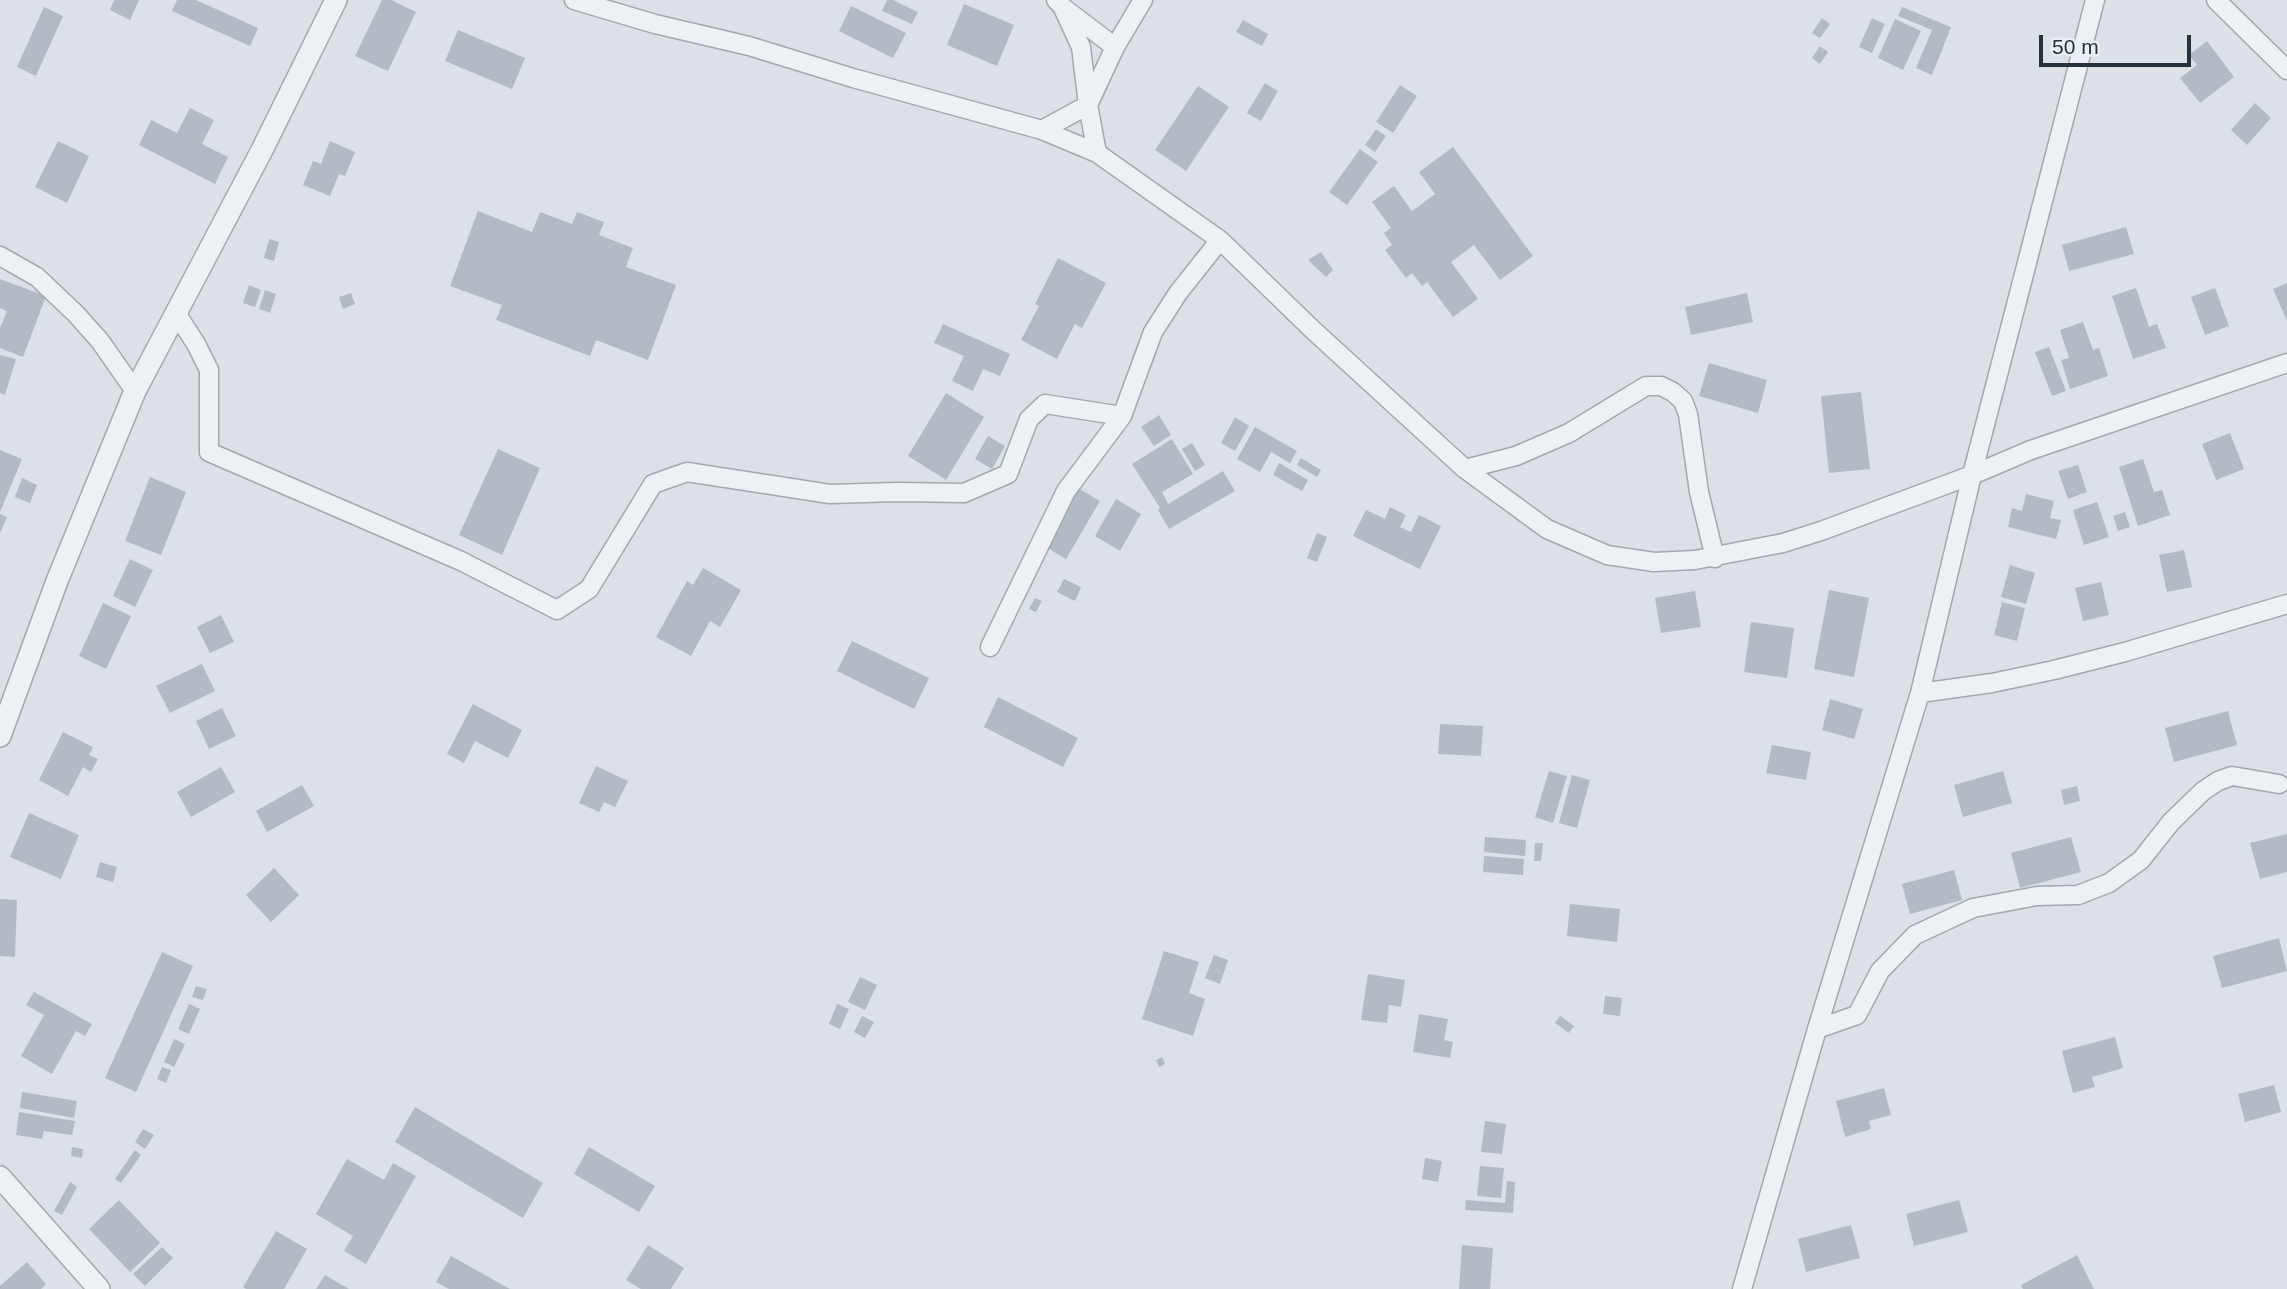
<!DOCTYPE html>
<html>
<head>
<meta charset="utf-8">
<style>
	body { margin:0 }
	#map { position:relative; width:2287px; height:1289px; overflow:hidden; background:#dbe1e6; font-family:Helvetica,sans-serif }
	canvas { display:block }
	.scale { position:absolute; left:2039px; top:35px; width:152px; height:32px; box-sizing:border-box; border:4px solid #25313c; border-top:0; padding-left:9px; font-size:21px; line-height:24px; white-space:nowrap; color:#25313c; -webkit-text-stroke:5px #eaeff4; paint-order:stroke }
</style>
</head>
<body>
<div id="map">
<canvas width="2287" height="1289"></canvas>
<div class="scale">50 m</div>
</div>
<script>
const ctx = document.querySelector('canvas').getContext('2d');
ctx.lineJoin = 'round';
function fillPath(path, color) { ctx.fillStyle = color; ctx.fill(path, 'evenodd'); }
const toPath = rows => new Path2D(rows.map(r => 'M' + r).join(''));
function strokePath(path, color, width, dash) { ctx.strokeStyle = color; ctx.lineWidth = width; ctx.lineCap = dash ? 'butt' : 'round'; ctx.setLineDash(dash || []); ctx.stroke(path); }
const building = toPath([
	[114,0,139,0,130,20,110,10],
	[177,0,196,0,258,28,250,46,172,11],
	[382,0,391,0,416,12,388,71,355,56],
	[887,0,893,0,918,12,912,24,882,11],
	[964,4,1014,25,997,66,947,45],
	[851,6,906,33,893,58,839,31],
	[44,7,63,16,36,76,17,67],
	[1902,7,1951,27,1932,75,1916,68,1932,30,1898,16],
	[1822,18,1830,24,1820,38,1812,33],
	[1872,18,1885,24,1872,53,1859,47],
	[1895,19,1921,31,1903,70,1878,58],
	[1243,20,1268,34,1262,46,1236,32],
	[458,30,525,58,512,89,445,61],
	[2207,41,2234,77,2200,103,2180,78,2197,65,2189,55],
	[1820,46,1828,52,1820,64,1812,58],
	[1265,83,1278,91,1261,121,1247,113],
	[1400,85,1417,96,1393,133,1376,122],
	[1198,86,1229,107,1186,171,1155,150],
	[2255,103,2271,118,2247,145,2231,130],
	[190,108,214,120,202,144,228,157,215,184,139,145,151,120,177,133],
	[1376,129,1386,136,1375,152,1365,145],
	[58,141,89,156,67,203,35,187],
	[330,141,355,152,345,176,339,174,330,196,303,185,313,161,321,164],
	[1453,147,1533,256,1500,280,1474,245,1451,262,1478,299,1453,317,1427,282,1422,286,1412,273,1406,278,1385,250,1392,245,1384,233,1391,228,1372,202,1394,186,1412,211,1435,194,1419,172],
	[1360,149,1378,162,1347,205,1329,192],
	[478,211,532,232,540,212,572,224,577,212,604,222,599,235,633,248,626,267,676,285,648,360,596,340,590,356,496,320,502,305,450,286],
	[2126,227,2134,254,2069,271,2062,245],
	[269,239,279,242,274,261,264,258],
	[1321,252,1333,270,1326,277,1308,260],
	[1058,258,1106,283,1082,328,1075,324,1057,359,1021,340,1039,306,1035,304],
	[0,279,46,296,23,357,0,348,0,328,7,311,0,308],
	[2287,283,2287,321,2273,289],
	[249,285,261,290,255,307,243,303],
	[2136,288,2149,327,2157,324,2166,348,2133,359,2112,296],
	[2215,288,2229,326,2205,335,2191,297],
	[265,290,276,294,270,313,259,309],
	[351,293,355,304,343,309,339,297],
	[1747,293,1753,322,1691,335,1685,307],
	[2083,322,2093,350,2099,348,2108,376,2070,389,2061,360,2069,358,2060,330],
	[943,324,1010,354,1000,376,983,369,973,391,952,381,964,356,934,343],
	[2049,347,2066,391,2052,396,2035,352],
	[0,355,16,359,5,395,0,393],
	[1709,363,1767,380,1758,413,1699,396],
	[1861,392,1870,469,1829,473,1821,396],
	[946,393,984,417,946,480,908,456],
	[1159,415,1171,435,1154,446,1141,427],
	[1235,417,1249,426,1235,451,1221,443],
	[1255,427,1297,451,1290,463,1271,452,1260,472,1237,459],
	[2230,433,2244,469,2216,480,2202,444],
	[988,436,1005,446,992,469,975,459],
	[1172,439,1193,474,1162,492,1168,504,1223,471,1235,491,1169,529,1158,510,1160,508,1132,464],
	[1192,443,1205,465,1195,471,1182,449],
	[498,449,540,468,502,555,459,535],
	[0,450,22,459,0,512],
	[1301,458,1321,470,1317,477,1297,465],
	[2143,459,2154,492,2162,490,2170,515,2138,526,2119,467],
	[1279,463,1308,480,1302,491,1273,475],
	[2078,465,2087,492,2068,499,2058,471],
	[150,477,186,492,161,555,125,541],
	[22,478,37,485,30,503,15,497],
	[1078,488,1100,501,1066,559,1044,546],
	[2026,494,2054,501,2050,518,2061,520,2056,539,2008,527,2012,508,2022,511],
	[1116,499,1141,514,1120,551,1095,536],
	[2097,502,2109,537,2084,545,2073,510],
	[1390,507,1406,515,1400,527,1411,532,1419,515,1441,526,1420,569,1353,536,1366,510,1385,519],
	[2125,512,2130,527,2118,531,2113,516],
	[0,514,7,517,0,533],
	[1317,533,1327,537,1317,562,1307,558],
	[2184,550,2192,587,2167,592,2159,555],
	[130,559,153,570,135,607,113,596],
	[2010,565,2035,573,2026,604,2001,597],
	[703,568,741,590,720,627,710,621,691,656,656,637,687,581,693,585],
	[1064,579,1081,587,1075,601,1057,592],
	[2101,582,2109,615,2083,621,2075,588],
	[1829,590,1869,598,1854,677,1814,669],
	[1695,591,1701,627,1661,633,1655,598],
	[1035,598,1042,601,1036,612,1029,609],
	[2002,602,2025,608,2017,641,1994,635],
	[103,603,131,616,106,669,79,656],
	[221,615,234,642,210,653,197,627],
	[1751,622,1794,628,1787,678,1744,672],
	[852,641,929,678,914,709,837,671],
	[202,664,215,691,170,713,156,686],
	[998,697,1078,738,1063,767,984,727],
	[1830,699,1863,709,1854,739,1822,730],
	[473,704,522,730,508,758,475,741,464,763,447,754],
	[222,708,236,736,209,749,196,721],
	[2228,711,2237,745,2174,762,2165,728],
	[1440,724,1483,726,1481,756,1438,754],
	[63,732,93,747,89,755,98,759,91,772,83,767,68,796,39,780],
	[1772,745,1811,752,1806,780,1766,773],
	[596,766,628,781,615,807,604,802,599,812,579,803],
	[221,767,235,792,191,817,177,792],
	[1549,771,1567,776,1553,823,1535,817],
	[2003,771,2012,803,1963,817,1954,785],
	[1572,775,1590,780,1577,828,1559,823],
	[302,785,314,806,267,832,256,811],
	[2077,786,2080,801,2064,805,2061,790],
	[29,813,79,835,61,879,10,857],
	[2287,834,2287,872,2260,879,2250,843],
	[1485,837,1526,840,1525,856,1484,852],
	[2071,837,2081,872,2020,888,2011,853],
	[1535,843,1543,843,1541,861,1534,861],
	[1484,856,1524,859,1523,875,1483,872],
	[100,862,117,867,113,882,96,877],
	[274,868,299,895,271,922,246,895],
	[1954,870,1962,900,1910,914,1902,884],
	[0,899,17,900,15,957,0,956],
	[1570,904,1620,909,1617,942,1567,936],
	[2279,938,2287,971,2222,988,2213,956],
	[1164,951,1199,962,1189,993,1205,999,1193,1036,1142,1019],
	[162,952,193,966,136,1092,105,1078],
	[1214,955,1228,960,1220,984,1205,978],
	[1368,974,1405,980,1401,1007,1389,1005,1387,1023,1361,1020],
	[860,977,877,985,865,1010,848,1002],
	[196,986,207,989,203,1000,192,997],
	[34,992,92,1024,85,1036,76,1031,52,1074,21,1056,44,1015,26,1005],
	[1605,996,1622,998,1620,1016,1603,1014],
	[189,1004,200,1009,189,1034,178,1029],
	[837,1004,849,1009,840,1029,829,1024],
	[1419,1014,1448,1019,1444,1040,1453,1042,1450,1058,1413,1052],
	[862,1016,874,1022,865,1038,854,1032],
	[1560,1016,1574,1026,1569,1033,1555,1023],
	[2115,1037,2123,1068,2092,1077,2095,1087,2073,1093,2062,1051],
	[174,1039,185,1044,174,1067,164,1062],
	[1162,1057,1165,1064,1159,1067,1156,1060],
	[162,1067,171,1070,166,1083,157,1079],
	[2274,1085,2281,1112,2245,1122,2238,1094],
	[1884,1088,1891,1115,1869,1121,1871,1129,1845,1137,1836,1101],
	[22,1092,77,1101,74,1118,20,1108],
	[415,1107,543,1183,523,1218,395,1142],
	[19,1112,75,1121,72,1135,44,1131,42,1139,16,1135],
	[1485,1121,1506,1124,1502,1154,1481,1152],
	[143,1129,154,1135,145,1149,135,1142],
	[72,1147,83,1149,82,1158,71,1156],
	[589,1147,655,1186,639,1212,574,1174],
	[135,1150,141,1155,121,1183,115,1179],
	[1425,1158,1442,1161,1438,1182,1422,1179],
	[347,1159,384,1180,393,1163,416,1176,366,1264,344,1251,353,1236,316,1214],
	[1480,1166,1504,1168,1501,1198,1477,1196],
	[1507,1181,1515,1182,1513,1213,1465,1210,1466,1200,1505,1203],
	[70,1182,77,1187,62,1215,54,1211],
	[119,1200,160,1243,130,1272,89,1229],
	[1959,1200,1968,1232,1914,1246,1906,1214],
	[1851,1225,1860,1258,1806,1272,1798,1239],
	[276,1231,307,1249,284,1289,246,1289,243,1287],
	[648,1245,684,1268,671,1289,641,1289,626,1280],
	[1462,1245,1493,1248,1490,1289,1459,1289],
	[162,1247,173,1258,145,1286,133,1274],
	[2077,1255,2094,1289,2023,1289,2021,1285],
	[451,1256,510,1289,449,1289,436,1282],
	[27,1262,46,1284,41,1289,0,1289,0,1286],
	[325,1275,349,1289,316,1289]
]);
const minor = toPath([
	[574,0,655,24,749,46,853,78,1042,130,1097,153,1220,240,1314,331,1465,469,1547,529,1607,555,1654,562,1695,560,1783,543,1821,531,1972,475,2031,450,2287,363],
	[1056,0,1062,6,1081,47,1088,105,1097,153],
	[2216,0,2287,70],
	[1065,9,1115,47],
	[1042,130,1088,105,1115,47,1143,0],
	[0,256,37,277,76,314,100,341,135,391],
	[176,313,196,344,209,370,209,452,461,561,557,610,589,589,653,484,687,472,830,494,897,492,964,493,1008,474,1029,419,1045,404,1122,416],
	[1465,469,1516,456,1569,433,1646,386,1661,386,1673,392,1683,401,1688,414,1699,492,1715,558],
	[990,647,1066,491,1122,416,1153,332,1178,293,1220,240],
	[1920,693,1992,683,2054,670,2125,652,2287,604],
	[1817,1029,1857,1015,1880,971,1915,935,1973,908,2037,896,2078,895,2109,883,2141,860,2171,822,2203,791,2218,781,2232,776,2279,784],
	[1742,1289,1817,1029,1920,693,1972,475,2095,0]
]);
const tertiary = toPath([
	[0,736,57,581,135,391,262,150,336,0],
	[0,1177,99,1289]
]);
fillPath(building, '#b2bbc3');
strokePath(minor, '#a1a9b0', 21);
strokePath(tertiary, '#a1a9b0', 24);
strokePath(minor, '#eef1f4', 18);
strokePath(tertiary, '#eef1f4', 21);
</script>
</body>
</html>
